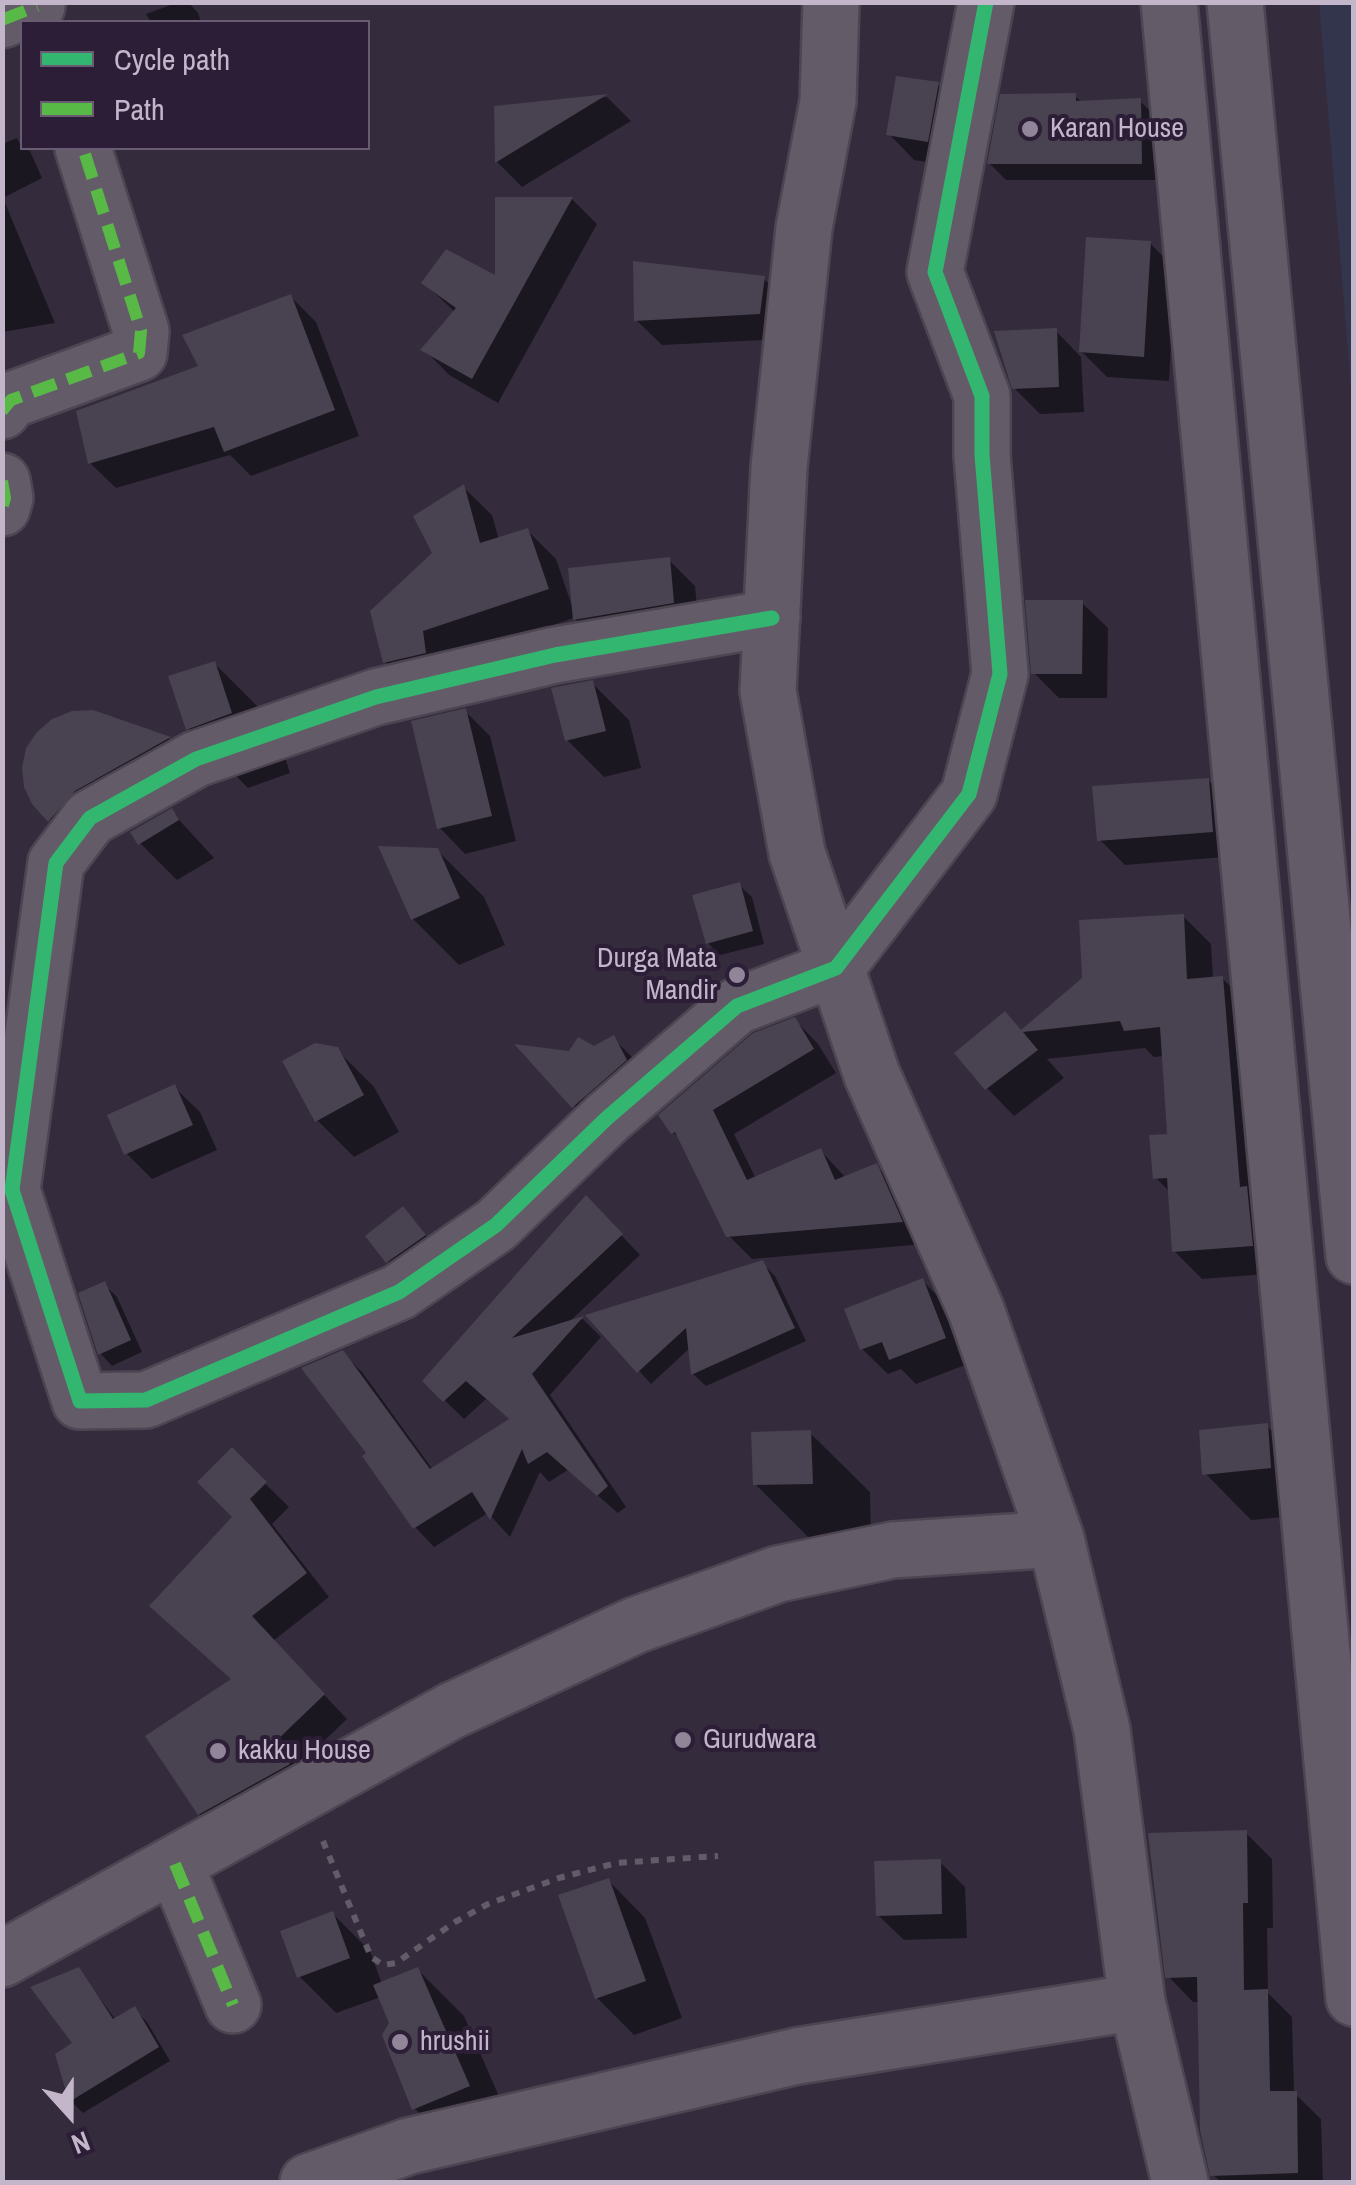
<!DOCTYPE html>
<html>
<head>
<meta charset="utf-8">
<style>
	body { margin:0 }
	#map { position:relative; width:1356px; height:2185px; overflow:hidden; background:#342b3c; font-family:"Archivo Narrow",sans-serif }
	canvas { display:block }
	.frame { position:absolute; inset:0; border:5px solid #c3b6cb; pointer-events:none }
	.legend { position:absolute; left:20px; top:20px; width:350px; height:130px; box-sizing:border-box; background:#2c1e36; border:2px solid #685b72; margin:0; padding:12px 18px; list-style:none; font-size:30px; color:#c3b6cb }
	.legend li { display:flex; align-items:center; gap:20px; height:50px }
	.legend b { width:50px; border:2px solid #685b72 }
	.north { position:absolute; left:20px; top:2065px; width:100px; height:100px; -webkit-text-stroke:8px #2c1e36; paint-order:stroke; rotate:159deg; font-size:28px; font-weight:700; line-height:40px; text-align:center; color:#c3b6cb }
	.north::after { content:''; display:block; margin:auto; width:35px; height:45px; background:#c3b6cb; clip-path:polygon(50% 0,100% 100%,50% 72%,0 100%) }
</style>
</head>
<body>
<div id="map">
<canvas width="1356" height="2185"></canvas>
<div class="frame"></div>
<ul class="legend">
<li><b style="height:12px;background:#33b770"></b>Cycle path</li>
<li><b style="height:12px;background:#58b947"></b>Path</li>
</ul>
<div class="north">N</div>
</div>
<script>
const ctx = document.querySelector('canvas').getContext('2d');
ctx.lineJoin = 'round';
function fillPath(path, color) { ctx.fillStyle = color; ctx.fill(path, 'evenodd'); }
const toPath = rows => new Path2D(rows.map(r => 'M' + r).join(''));
function strokePath(path, color, width, dash) { ctx.strokeStyle = color; ctx.lineWidth = width; ctx.lineCap = dash ? 'butt' : 'round'; ctx.setLineDash(dash || []); ctx.stroke(path); }
function label(font, color, halo, rows, align = 'center') {
  ctx.font = font + ' "Archivo Narrow",sans-serif'; ctx.lineWidth = 8; ctx.setLineDash([]); ctx.textBaseline = 'middle'; ctx.strokeStyle = halo; ctx.fillStyle = color; for (const [text, x, y, turn = 0] of rows) {
    ctx.save(); ctx.translate(x, y); ctx.rotate((+turn || 0) * Math.PI / 180); ctx.textAlign = isNaN(turn) ? turn : align; if (halo) ctx.strokeText(text, 0, 0); ctx.fillText(text, 0, 0); ctx.restore();
  }
}
const green = toPath([
	[1319,3,1353,3,1353,411]
]);
const shadow = toPath([
	[179,2,188,2,198,13,201,22,151,22,146,14],
	[938,85,963,110,953,166,914,160,889,134],
	[1075,96,1082,103,1140,101,1157,118,1158,180,1006,180,990,164],
	[607,97,631,121,522,187,497,162,497,108],
	[17,138,22,148,30,151,42,178,3,198,55,323,2,332,2,144],
	[572,199,597,224,498,403,449,375,424,349,455,312,424,283,498,279,498,200],
	[1150,243,1175,269,1169,381,1107,377,1082,352],
	[763,278,789,304,785,339,662,345,636,320],
	[290,296,316,322,359,436,251,476,230,455,116,488,90,463],
	[1056,331,1081,357,1084,412,1040,414,1014,388],
	[463,487,492,515,499,540,527,530,556,559,572,606,669,560,695,586,699,628,601,645,574,618,451,659,414,691,385,662],
	[1082,603,1108,628,1107,698,1059,698,1033,672],
	[215,664,274,723,290,773,248,788,188,728],
	[592,683,629,720,641,768,604,777,567,740],
	[465,711,490,736,516,841,465,854,440,828],
	[93,713,170,739,194,764,75,845,34,803],
	[1208,780,1234,806,1237,856,1125,865,1099,839],
	[171,811,214,858,177,880,140,843],
	[437,850,484,897,505,945,459,965,413,919],
	[739,885,752,897,764,944,720,955,708,943],
	[1183,916,1211,944,1213,979,1222,978,1250,1006,1279,1273,1202,1279,1174,1251,1170,1192,1156,1178,1169,1136,1164,1056,1154,1057,1145,1048,1047,1059,1064,1078,1014,1116,987,1088,1022,1032],
	[795,1020,818,1044,836,1073,734,1134,756,1179,821,1151,846,1178,876,1166,900,1190,924,1244,752,1259,728,1235,683,1142,673,1132],
	[613,1038,639,1064,599,1132,521,1047,571,1054,594,1049],
	[336,1049,374,1087,399,1132,354,1157,317,1120],
	[174,1087,200,1112,217,1150,152,1179,126,1153],
	[605,1218,640,1255,567,1324,583,1319,601,1337,550,1395,626,1507,618,1513,568,1470,549,1482,540,1472,510,1537,488,1513,434,1547,415,1527,370,1453,342,1353,362,1372,433,1470,512,1421,486,1399,464,1419,425,1381],
	[415,1222,437,1249,400,1274,388,1261],
	[762,1263,775,1276,806,1341,706,1386,693,1374,691,1347,651,1384,590,1317],
	[923,1281,948,1307,970,1363,916,1384,901,1369,888,1374,862,1349],
	[104,1284,117,1297,142,1352,112,1366,100,1353],
	[1267,1426,1313,1473,1317,1514,1251,1520,1205,1473],
	[810,1433,870,1492,871,1543,815,1544,755,1484],
	[232,1451,289,1507,272,1524,329,1597,273,1641,347,1719,223,1837,199,1814,234,1681,235,1517],
	[1246,1833,1272,1859,1273,1928,1267,1928,1268,1993,1292,2017,1294,2093,1321,2119,1323,2182,1221,2182,1213,2175,1200,2002,1193,2002,1168,1976],
	[940,1862,965,1887,967,1938,904,1940,878,1915],
	[608,1880,645,1918,682,2018,634,2035,597,1998],
	[333,1914,370,1951,382,1984,418,1970,464,2016,515,2133,461,2155,414,2108,392,2023,381,1997,336,2013,299,1976],
	[78,1970,116,2020,134,2009,147,2022,170,2061,83,2113,71,2101]
]);
const building = toPath([
	[896,76,939,82,928,142,886,135],
	[1076,93,1076,101,1141,98,1142,164,987,164,1000,94],
	[608,94,495,163,494,106],
	[495,197,573,197,472,379,420,350,456,308,421,283,446,249,495,275],
	[1086,237,1151,241,1144,357,1079,352],
	[633,261,765,276,760,314,634,321],
	[291,294,335,410,224,452,214,427,88,464,76,411,198,366,182,335],
	[1057,328,1059,387,1012,389,994,331],
	[464,484,480,543,528,528,549,589,423,631,426,653,383,663,370,611,432,553,413,516],
	[670,557,674,603,573,620,568,568],
	[1025,600,1083,600,1082,674,1031,674],
	[215,661,232,713,186,730,168,676],
	[593,680,606,731,565,741,551,688],
	[466,708,492,816,437,829,411,721],
	[93,710,171,737,75,791,48,822,32,804,24,787,22,768,26,748,37,732,52,719,72,711],
	[1209,778,1213,832,1097,841,1092,786],
	[172,808,179,820,138,845,130,832],
	[378,846,438,848,460,898,411,920],
	[740,882,753,931,706,944,692,895],
	[1184,914,1187,979,1223,976,1240,1187,1247,1186,1253,1246,1172,1252,1167,1178,1153,1179,1149,1135,1167,1134,1160,1027,1124,1031,1120,1021,1023,1032,1038,1050,985,1090,954,1053,1005,1011,1021,1030,1082,978,1079,920],
	[795,1017,814,1049,713,1110,747,1180,821,1148,835,1180,877,1163,903,1222,726,1237,675,1132,671,1134,658,1115,753,1033],
	[614,1035,627,1060,572,1108,514,1044,569,1051,578,1037,594,1046],
	[315,1043,338,1047,364,1095,315,1122,282,1061],
	[175,1084,193,1125,124,1155,107,1115],
	[586,1195,623,1234,512,1338,584,1316,532,1374,608,1486,597,1496,547,1452,528,1464,522,1449,490,1520,472,1492,413,1529,362,1456,366,1453,301,1368,343,1350,430,1469,509,1419,466,1381,443,1402,422,1381],
	[403,1206,426,1235,386,1263,365,1236],
	[763,1260,795,1328,691,1375,686,1328,637,1373,585,1315],
	[923,1278,946,1338,889,1360,882,1342,860,1350,844,1309],
	[105,1281,131,1340,98,1355,78,1293],
	[1268,1423,1271,1468,1202,1475,1199,1430],
	[811,1430,813,1484,753,1485,751,1432],
	[232,1447,267,1482,250,1499,307,1573,252,1616,325,1694,275,1742,290,1764,198,1815,145,1736,231,1679,149,1606,232,1517,197,1482],
	[1247,1830,1248,1903,1243,1903,1244,1990,1268,1989,1270,2091,1297,2091,1298,2173,1210,2176,1200,2130,1197,1977,1165,1978,1148,1833],
	[941,1859,942,1914,876,1916,874,1861],
	[609,1878,646,1981,595,1999,558,1895],
	[333,1911,350,1958,297,1978,280,1931],
	[79,1967,113,2019,135,2006,159,2047,69,2102,55,2054,72,2043,30,1987],
	[418,1967,470,2086,412,2110,382,2035,389,2023,373,1985]
]);
const path = toPath([
	[323,1841,371,1957,383,1965,396,1963,455,1922,488,1904,559,1878,616,1863,718,1856]
]);
const minor = toPath([
	[831,2,828,101,804,228,779,467,768,691,797,853,836,968,872,1075,976,1310,1056,1539,1102,1730,1137,2002,1180,2182],
	[1169,2,1354,1998],
	[1235,2,1354,1256],
	[2,20,37,6],
	[2,411,11,400,139,353,141,331,83,148],
	[2,481,5,498,2,508],
	[772,618,555,655,376,697,196,759,90,818,56,863,12,1190,80,1401,146,1400,399,1292,496,1225,607,1118,737,1006,836,968,969,794,1000,674,982,455,982,396,935,272,986,2],
	[175,1864,233,2005],
	[2,1959,451,1711,636,1625,778,1574,893,1550,1056,1539],
	[308,2182,409,2146,797,2056,1137,2002]
]);
const quiet = toPath([
	[2,20,37,6],
	[2,411,11,400,139,353,141,331,83,148],
	[2,481,5,498,2,508],
	[175,1864,233,2005]
]);
const cycleway = toPath([
	[772,618,555,655,376,697,196,759,90,818,56,863,12,1190,80,1401,146,1400,399,1292,496,1225,607,1118,737,1006,836,968,969,794,1000,674,982,455,982,396,935,272,986,2]
]);
const markers = [
	[1030,129,10,"#918599"],
	[737,975,10,"#918599"],
	[683,1740,10,"#918599"],
	[218,1751,10,"#918599"],
	[400,2042,10,"#918599"]
];
const poiNames = [
	["Karan House",1050,129],
	["Durga Mata",717,959,"right"],
	["Mandir",717,991,"right"],
	["Gurudwara",703,1740],
	["kakku House",238,1751],
	["hrushii",420,2042]
];
fillPath(green, '#33354c');
fillPath(shadow, '#0007');
fillPath(building, '#494250');
strokePath(minor, '#4d4652', 60);
strokePath(path, '#625c69', 6, [8, 8]);
strokePath(minor, '#635c68', 55);
strokePath(quiet, '#58b947', 12, [25, 12]);
strokePath(cycleway, '#33b770', 15);
for (const [x, y, r, color] of markers) { const dot = new Path2D(); dot.arc(x, y, r, 0, 2 * Math.PI); ctx.fillStyle = color; ctx.fill(dot); strokePath(dot, '#2c1e36', 4); }
label('28px', '#c3b6cb', '#2c1e36', poiNames, 'left');
</script>
</body>
</html>
